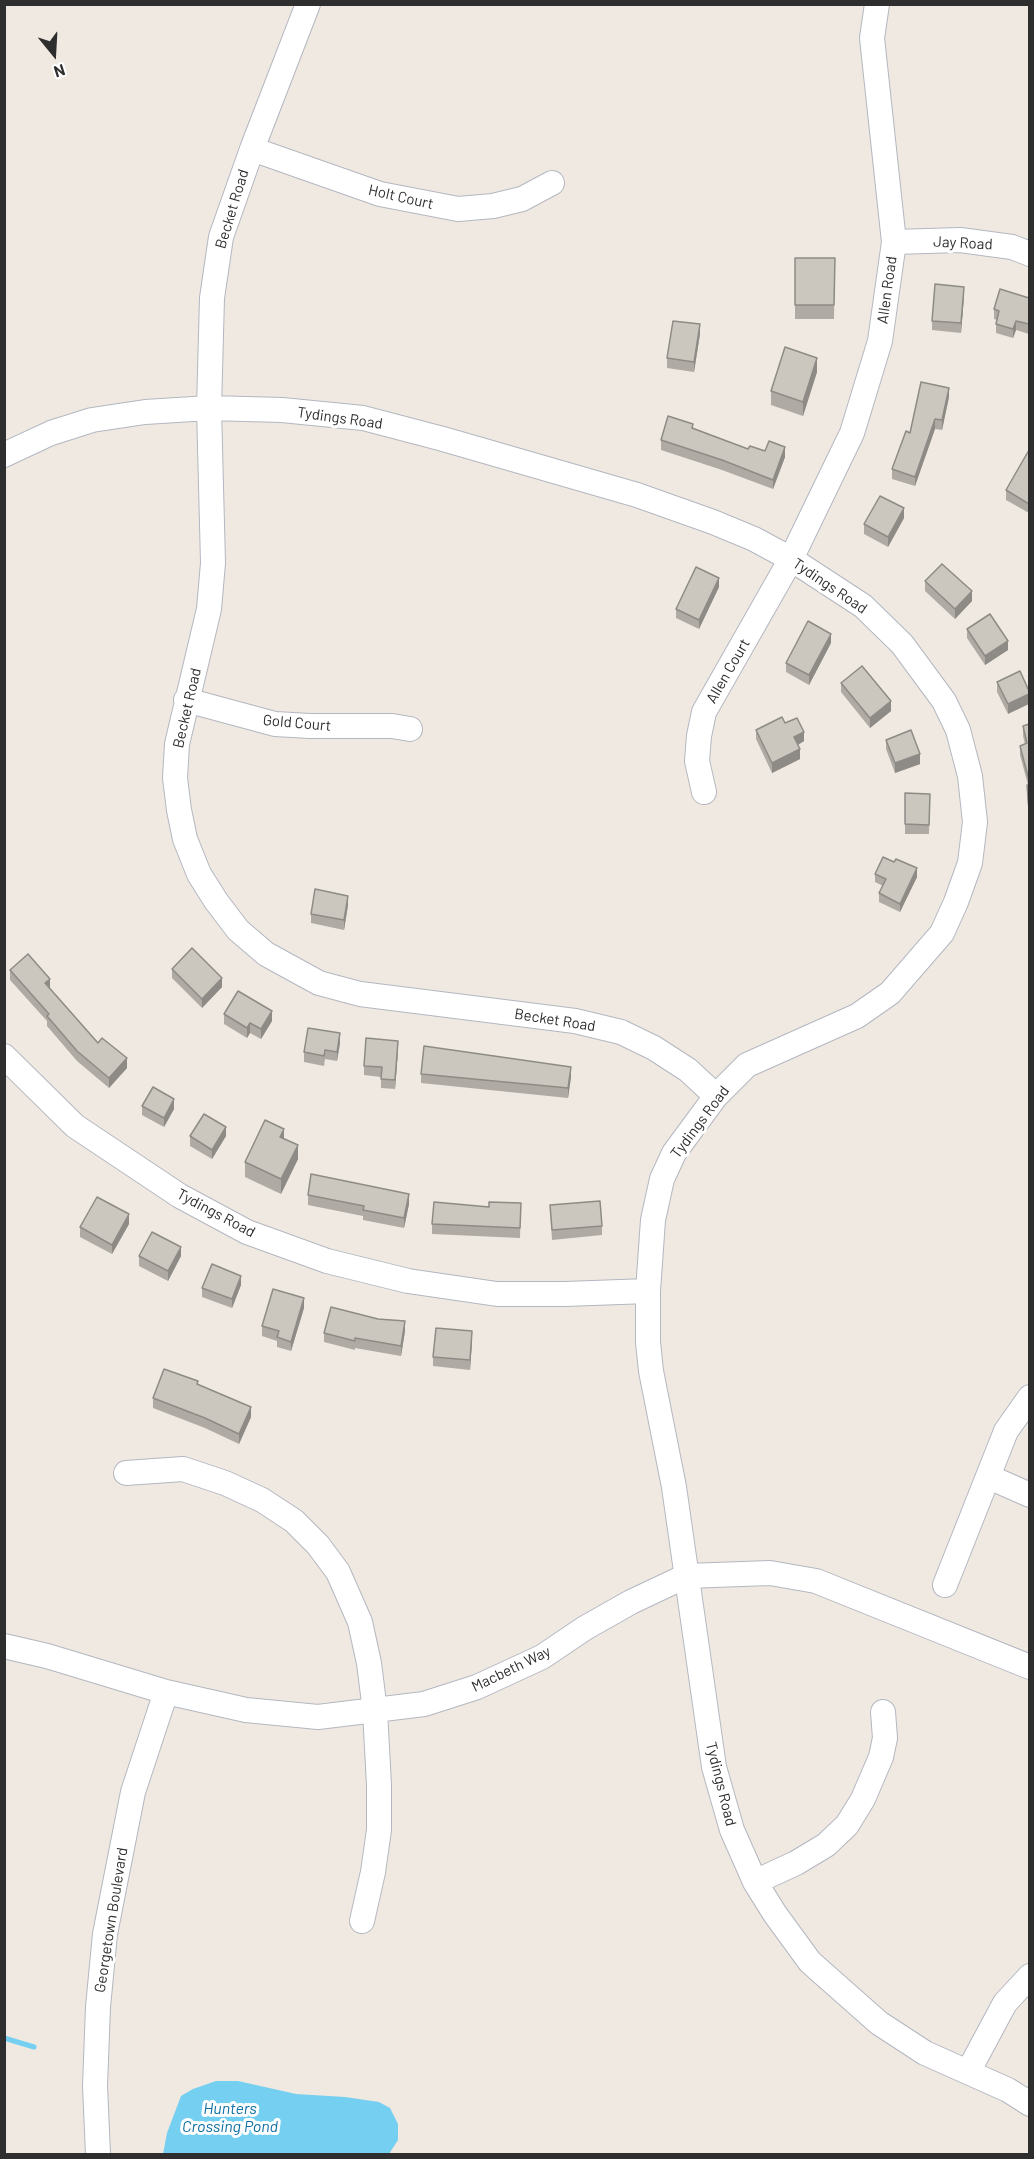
<!DOCTYPE html>
<html>
<head>
<meta charset="utf-8">
<style>
	body { margin:0 }
	#map { position:relative; width:1034px; height:2159px; overflow:hidden; background:#efe9e1; font-family:Barlow,sans-serif }
	canvas { display:block }
	.frame { position:absolute; inset:0; border:6px solid #2e2e2e; pointer-events:none }
	.north { position:absolute; left:24px; top:24px; width:60px; height:60px; -webkit-text-stroke:4px #fff; paint-order:stroke; rotate:162deg; font-size:16px; font-weight:700; line-height:24px; text-align:center; color:#2e2e2e }
	.north::after { content:''; display:block; margin:auto; width:21px; height:27px; background:#2e2e2e; clip-path:polygon(50% 0,100% 100%,50% 72%,0 100%) }
</style>
</head>
<body>
<div id="map">
<canvas width="1034" height="2159"></canvas>
<div class="frame"></div>
<div class="north">N</div>
</div>
<script>
const ctx = document.querySelector('canvas').getContext('2d');
ctx.lineJoin = 'round';
function fillPath(path, color) { ctx.fillStyle = color; ctx.fill(path, 'evenodd'); }
const toPath = rows => new Path2D(rows.map(r => 'M' + r).join(''));
function strokePath(path, color, width, dash) { ctx.strokeStyle = color; ctx.lineWidth = width; ctx.lineCap = dash ? 'butt' : 'round'; ctx.setLineDash(dash || []); ctx.stroke(path); }
function label(font, color, halo, rows, align = 'center') {
  ctx.font = font + ' Barlow,sans-serif'; ctx.lineWidth = 6; ctx.setLineDash([]); ctx.textBaseline = 'middle'; ctx.strokeStyle = halo; ctx.fillStyle = color; for (const [text, x, y, turn = 0] of rows) {
    ctx.save(); ctx.translate(x, y); ctx.rotate((+turn || 0) * Math.PI / 180); ctx.textAlign = isNaN(turn) ? turn : align; if (halo) ctx.strokeText(text, 0, 0); ctx.fillText(text, 0, 0); ctx.restore();
  }
}
const water = toPath([
	[216,2081,238,2081,296,2094,345,2097,379,2102,390,2108,398,2124,398,2140,389,2154,163,2154,167,2133,181,2096,193,2089]
]);
const stream = toPath([
	[4,2038,34,2047]
]);
const minor = toPath([
	[308,4,252,149,221,237,212,298,209,408,213,563,209,609,177,744,175,778,179,810,185,839,199,874,216,901,238,930,266,954,319,983,360,994,575,1021,621,1032,654,1048,688,1070,716,1096],
	[252,149,380,194,458,209,493,206,522,199,552,183],
	[894,242,960,240,1012,247,1030,254],
	[4,455,51,433,92,420,145,412,209,408,282,410,363,418,443,439,637,495,713,522,754,539,791,559,863,606,902,644,944,701,958,730,970,776,975,822,970,863,956,902,942,933,890,993,857,1016,747,1065,716,1096,674,1153,662,1179,653,1220,648,1291,648,1342,651,1371,674,1487,714,1767,732,1830,755,1882,775,1914,810,1962,879,2023,925,2053,1008,2090,1030,2104],
	[186,700,275,724,310,726,392,726,410,729],
	[704,792,697,761,699,736,704,712,791,559,852,433,880,341,894,242,872,38,877,4],
	[4,1056,75,1126,180,1196,247,1232,327,1261,408,1281,497,1294,565,1294,648,1291],
	[126,1473,183,1469,225,1483,262,1500,294,1521,318,1545,338,1572,360,1622,369,1663,375,1711,379,1785,379,1830,373,1872,362,1921],
	[989,1477,1030,1495],
	[945,1585,1006,1431,1030,1397],
	[4,1646,47,1656,166,1692,246,1710,318,1717,424,1704,477,1687,542,1657,585,1628,631,1602,686,1576,770,1573,816,1581,1030,1667],
	[755,1882,796,1863,826,1845,847,1825,863,1799,881,1757,885,1738,883,1712],
	[968,2072,1005,2003,1030,1976],
	[98,2154,95,2086,98,2007,105,1934,133,1792,166,1692]
]);
const wall = toPath([
	[795,258,835,258,834,319,795,319],
	[964,296,961,333,932,330,932,321],
	[1029,298,1029,334,1016,330,1013,338,996,333,996,324,997,320,994,319,994,309],
	[700,334,694,372,667,368,667,358],
	[817,372,803,416,771,405,771,391],
	[949,397,942,430,935,429,915,486,892,479,892,469,910,433],
	[693,428,748,449,765,451,785,457,773,489,722,470,661,450,661,440],
	[1029,450,1029,513,1006,500,1006,490],
	[904,518,888,547,864,534,864,524],
	[925,581,972,601,955,619,925,591],
	[719,587,699,629,676,618,676,609],
	[967,629,1008,650,985,665,967,638],
	[831,643,809,685,786,672,786,663],
	[1020,671,1008,714,997,692,997,682],
	[841,683,891,711,870,728,841,692],
	[785,723,804,741,798,745,800,759,772,773,756,739,756,730],
	[1029,724,1029,819,1027,795,1027,785,1028,785,1020,755,1020,746,1025,744,1023,736,1023,726],
	[886,740,920,764,895,773,886,749],
	[905,793,930,794,929,834,905,834],
	[875,874,917,877,900,912,879,902,879,893,883,886,875,882],
	[348,905,344,930,311,923,311,914],
	[172,969,222,987,202,1008,172,978],
	[10,970,50,988,98,1043,127,1068,109,1088,77,1061,47,1026,47,1021,10,980],
	[224,1014,272,1021,261,1039,250,1033,247,1038,224,1024],
	[340,1043,337,1061,325,1059,324,1066,304,1062,304,1052],
	[398,1051,395,1089,381,1088,381,1077,364,1075,364,1066],
	[421,1074,571,1077,568,1098,421,1083],
	[142,1106,174,1109,164,1127,142,1115],
	[190,1136,226,1136,212,1159,190,1146],
	[284,1138,298,1159,281,1194,245,1177,245,1162],
	[308,1195,409,1204,404,1228,363,1220,363,1216,308,1205],
	[521,1203,520,1238,432,1234,432,1224,489,1207],
	[550,1205,602,1226,602,1235,552,1240],
	[129,1224,112,1254,80,1237,80,1227],
	[139,1256,181,1256,168,1281,139,1266],
	[241,1285,232,1308,202,1297,202,1288],
	[304,1308,291,1351,277,1347,277,1341,262,1336,262,1326],
	[405,1331,401,1356,355,1348,355,1350,324,1342,324,1333],
	[472,1341,470,1370,433,1366,433,1357],
	[198,1384,251,1417,239,1444,205,1428,153,1408,153,1398]
]);
const shadedWall = toPath([
	[964,287,964,296,961,333,961,323],
	[1016,321,1016,330,1013,338,1013,329],
	[700,324,700,334,694,372,694,362],
	[817,358,817,372,803,416,803,402],
	[949,388,949,397,942,430,942,420],
	[935,419,935,429,915,486,915,477],
	[785,447,785,457,773,489,773,480],
	[904,508,904,518,888,547,888,537],
	[719,578,719,587,699,629,699,620],
	[972,591,972,601,955,619,955,609],
	[831,634,831,643,809,685,809,675],
	[1008,641,1008,650,985,665,985,656],
	[1029,694,1029,704,1008,714,1008,704],
	[891,701,891,711,870,728,870,718],
	[804,732,804,741,794,747,794,737],
	[800,749,800,759,772,773,772,763],
	[920,754,920,764,895,773,895,763],
	[917,868,917,877,900,912,900,904],
	[348,896,348,905,344,930,344,920],
	[222,978,222,987,202,1008,202,999],
	[50,979,50,988,45,983],
	[272,1011,272,1021,261,1039,261,1029],
	[250,1023,250,1033,247,1038,247,1028],
	[340,1033,340,1043,337,1061,337,1052],
	[398,1041,398,1051,395,1089,395,1080],
	[127,1058,127,1068,109,1088,109,1078],
	[571,1067,571,1077,568,1098,568,1088],
	[174,1099,174,1109,164,1127,164,1118],
	[226,1127,226,1136,212,1159,212,1150],
	[284,1129,284,1143,280,1137],
	[298,1145,298,1159,281,1194,281,1179],
	[409,1194,409,1204,404,1228,404,1218],
	[129,1214,129,1224,112,1254,112,1245],
	[181,1247,181,1256,168,1281,168,1271],
	[241,1276,241,1285,232,1308,232,1299],
	[304,1298,304,1308,291,1351,291,1342],
	[405,1321,405,1331,401,1356,401,1346],
	[472,1331,472,1341,470,1370,470,1360],
	[251,1407,251,1417,239,1444,239,1434]
]);
const building = toPath([
	[795,258,835,258,834,305,795,305,795,258],
	[935,284,964,287,961,323,932,321,935,284],
	[1000,289,1029,298,1029,324,1016,321,1013,329,996,324,999,311,994,309,1000,289],
	[673,321,700,324,694,362,667,358,673,321],
	[785,347,817,358,803,402,771,391,785,347],
	[921,382,949,388,942,420,935,419,915,477,892,469,906,431,910,433,921,382],
	[668,416,693,424,692,428,748,449,750,446,765,451,769,441,785,447,773,480,722,460,661,440,668,416],
	[1029,450,1029,504,1006,490,1029,450],
	[880,496,904,508,888,537,864,524,880,496],
	[942,564,972,591,955,609,925,581,942,564],
	[696,567,719,578,699,620,676,609,696,567],
	[990,614,1008,641,985,656,967,629,990,614],
	[808,621,831,634,809,675,786,663,808,621],
	[862,666,891,701,870,718,841,683,862,666],
	[1020,671,1029,691,1029,694,1008,704,997,682,1020,671],
	[782,717,785,723,797,718,804,732,794,737,800,749,772,763,756,730,782,717],
	[1029,724,1029,780,1020,746,1027,743,1023,726,1029,724],
	[911,730,920,754,895,763,886,740,911,730],
	[1027,785,1029,785,1029,809,1027,785],
	[905,793,930,794,929,825,905,824,905,793],
	[883,857,894,862,896,859,917,868,900,904,879,893,886,879,875,874,883,857],
	[315,889,348,896,344,920,311,914,315,889],
	[192,948,222,978,202,999,172,969,192,948],
	[28,954,50,979,45,983,98,1043,102,1038,127,1058,109,1078,77,1051,47,1016,49,1014,10,970,28,954],
	[238,991,272,1011,261,1029,250,1023,247,1028,224,1014,238,991],
	[308,1028,340,1033,337,1052,325,1050,324,1056,304,1052,308,1028],
	[366,1038,398,1041,395,1080,381,1079,382,1067,364,1066,366,1038],
	[424,1046,571,1067,568,1088,421,1074,424,1046],
	[153,1087,174,1099,164,1118,142,1106,153,1087],
	[204,1114,226,1127,212,1150,190,1136,204,1114],
	[265,1120,284,1129,280,1137,298,1145,281,1179,245,1162,265,1120],
	[311,1174,409,1194,404,1218,363,1210,364,1206,308,1195,311,1174],
	[97,1197,129,1214,112,1245,80,1227,97,1197],
	[600,1201,602,1226,552,1230,550,1205,600,1201],
	[434,1202,489,1207,489,1202,521,1203,520,1228,432,1224,434,1202],
	[152,1232,181,1247,168,1271,139,1256,152,1232],
	[212,1264,241,1276,232,1299,202,1288,212,1264],
	[273,1289,304,1298,291,1342,277,1337,279,1331,262,1326,273,1289],
	[331,1307,378,1319,405,1321,401,1346,355,1338,355,1341,324,1333,331,1307],
	[436,1328,472,1331,470,1360,433,1357,436,1328],
	[164,1369,198,1381,197,1384,251,1407,239,1434,205,1418,153,1398,164,1369]
]);
const streetNames = [
	["Holt Court",401,197,13],
	["Becket Road",232,209,-73],
	["Jay Road",963,243,3],
	["Allen Road",887,290,-82],
	["Tydings Road",340,418,8],
	["Tydings Road",830,586,34],
	["Allen Court",728,671,-60],
	["Becket Road",187,708,-77],
	["Gold Court",297,723,5],
	["Becket Road",555,1020,9],
	["Tydings Road",700,1122,-53],
	["Tydings Road",216,1213,28],
	["Macbeth Way",511,1669,-26],
	["Tydings Road",721,1784,76],
	["Georgetown Boulevard",111,1920,-81]
];
const waterNames = [
	["Hunters",230,2109],
	["Crossing Pond",230,2127]
];
fillPath(water, '#75cff0');
strokePath(stream, '#75cff0', 5);
strokePath(minor, '#b4b7c1', 26);
strokePath(minor, '#fff', 24);
fillPath(wall, '#afaba4');
fillPath(shadedWall, '#8e8b86');
fillPath(building, '#cbc7bf');
strokePath(building, '#8e8b86', 1.5);
label('15px', '#2e2e2e', '#fff', streetNames);
label('italic 16px', '#0d6fa3', '#fff', waterNames);
</script>
</body>
</html>
